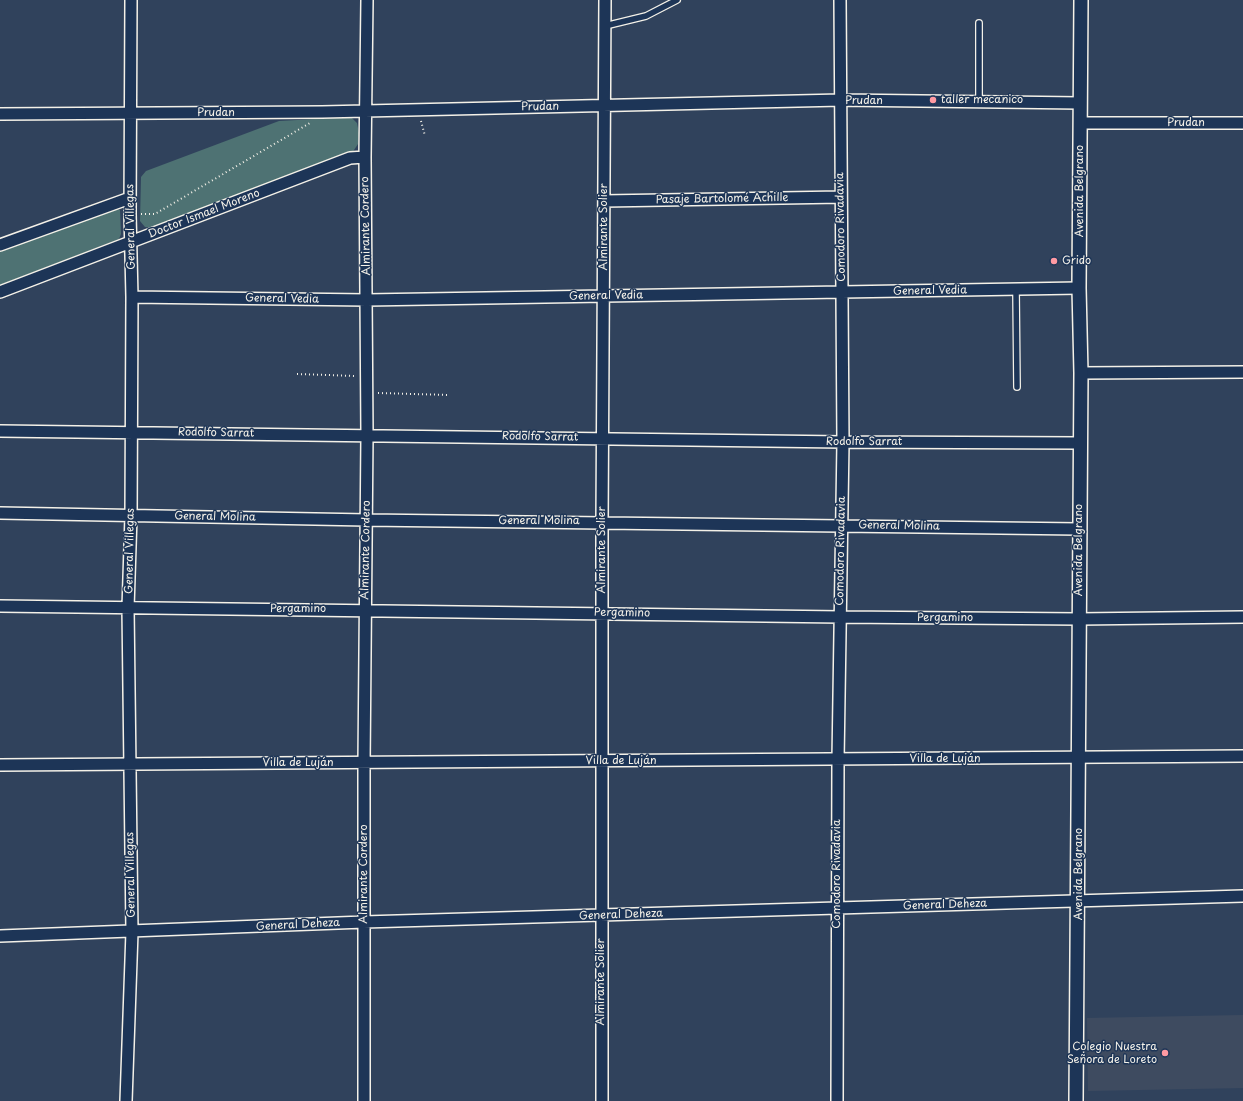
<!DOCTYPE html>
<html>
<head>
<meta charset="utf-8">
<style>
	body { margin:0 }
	canvas { display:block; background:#30425c }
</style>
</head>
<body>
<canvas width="1243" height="1101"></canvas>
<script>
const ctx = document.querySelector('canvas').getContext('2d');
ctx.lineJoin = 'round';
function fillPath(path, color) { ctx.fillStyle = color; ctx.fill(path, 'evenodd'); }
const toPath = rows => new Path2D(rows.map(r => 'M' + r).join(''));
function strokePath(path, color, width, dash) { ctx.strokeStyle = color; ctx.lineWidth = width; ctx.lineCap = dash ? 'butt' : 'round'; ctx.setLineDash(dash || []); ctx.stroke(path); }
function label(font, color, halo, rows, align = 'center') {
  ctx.font = font + ' "Playpen Sans",sans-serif'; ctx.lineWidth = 3; ctx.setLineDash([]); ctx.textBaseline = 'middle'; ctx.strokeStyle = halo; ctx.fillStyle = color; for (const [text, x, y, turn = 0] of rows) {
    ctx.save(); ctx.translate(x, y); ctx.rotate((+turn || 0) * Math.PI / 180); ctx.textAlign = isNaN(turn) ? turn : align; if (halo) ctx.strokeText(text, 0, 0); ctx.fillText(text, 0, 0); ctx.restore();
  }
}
const built = toPath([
	[1243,1015,1243,1088,1088,1091,1087,1018]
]);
const green = toPath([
	[351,117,357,123,359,133,358,144,352,153,154,228,145,227,140,221,141,177,146,171,279,121],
	[114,208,120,210,121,234,119,239,0,285,0,251]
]);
const path = toPath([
	[421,121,425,136],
	[141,214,155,214,310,123],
	[297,374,356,376],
	[378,393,449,395]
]);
const service = toPath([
	[979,23,979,102],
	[605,26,646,16,677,0],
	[1016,290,1017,387]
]);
const minor = toPath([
	[0,114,322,112,841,100,1080,103],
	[1080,123,1243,123],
	[604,201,841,197],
	[0,245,130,198],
	[0,292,350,158,365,157],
	[132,297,367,300,1079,288],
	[1081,373,1243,372],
	[0,431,843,442,1079,443],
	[0,513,367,520,1079,529],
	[0,606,841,617,1079,619,1243,617],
	[0,765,1243,756],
	[0,936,364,922,1243,896],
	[126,1101,132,932,128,608,131,516,132,297,130,214,131,0],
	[364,1101,364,763,367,435,365,157,367,0],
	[602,1101,602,522,605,0],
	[837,1101,838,760,843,442,840,0]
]);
const tertiary = toPath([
	[1076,1101,1081,373,1079,288,1081,0]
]);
const markers = [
	[933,100,4,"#ff9aa2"],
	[1054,261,4,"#ff9aa2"],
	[1165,1053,4,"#ff9aa2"]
];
const poiNames = [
	["taller mecanico",941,100],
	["Grido",1062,261],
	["Colegio Nuestra",1157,1047,"right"],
	["Señora de Loreto",1157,1060,"right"]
];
const streetNames = [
	["Prudan",864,101],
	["Prudan",540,107,-1],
	["Prudan",216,113],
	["Prudan",1186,123],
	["Avenida Belgrano",1080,191,-90],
	["Pasaje Bartolomé Achille",722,199,-1],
	["Doctor Ismael Moreno",204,214,-21],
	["Almirante Cordero",366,226,-91],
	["General Villegas",131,227,-91],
	["Almirante Solier",604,227,-90],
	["Comodoro Rivadavia",841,227,-91],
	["General Vedia",930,291,-1],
	["General Vedia",606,296,-1],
	["General Vedia",282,299,1],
	["Rodolfo Sarrat",216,433,1],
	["Rodolfo Sarrat",540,437,1],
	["Rodolfo Sarrat",864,442],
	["General Molina",215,517,1],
	["General Molina",539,521],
	["General Molina",899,526,1],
	["Almirante Cordero",366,550,-89],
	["Almirante Solier",602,550,-90],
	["Avenida Belgrano",1079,550,-90],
	["General Villegas",130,551,-89],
	["Comodoro Rivadavia",841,551,-89],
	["Pergamino",298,609],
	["Pergamino",622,613,1],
	["Pergamino",945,618],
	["Villa de Luján",945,759],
	["Villa de Luján",621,761],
	["Villa de Luján",298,763],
	["Almirante Cordero",364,874,-90],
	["Comodoro Rivadavia",837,874,-90],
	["Avenida Belgrano",1079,874,-90],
	["General Villegas",131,875,-91],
	["General Deheza",945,905,-2],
	["General Deheza",621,915,-2],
	["General Deheza",298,925,-3],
	["Almirante Solier",601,982,-90]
];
fillPath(built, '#3e4b60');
fillPath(green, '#4e7273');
strokePath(service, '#f4f1e8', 8);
strokePath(minor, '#f4f1e8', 14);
strokePath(tertiary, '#f4f1e8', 16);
strokePath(path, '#f4f1e8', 2, [1, 3]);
strokePath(service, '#1d3557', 5.5);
strokePath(minor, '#1d3557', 11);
strokePath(tertiary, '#1d3557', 13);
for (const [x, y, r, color] of markers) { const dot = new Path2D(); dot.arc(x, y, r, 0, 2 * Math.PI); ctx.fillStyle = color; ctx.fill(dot); strokePath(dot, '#1d3557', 1.5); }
label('11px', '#f4f1e8', '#1d3557', poiNames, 'left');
label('11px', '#f4f1e8', '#1d3557', streetNames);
</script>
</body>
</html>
